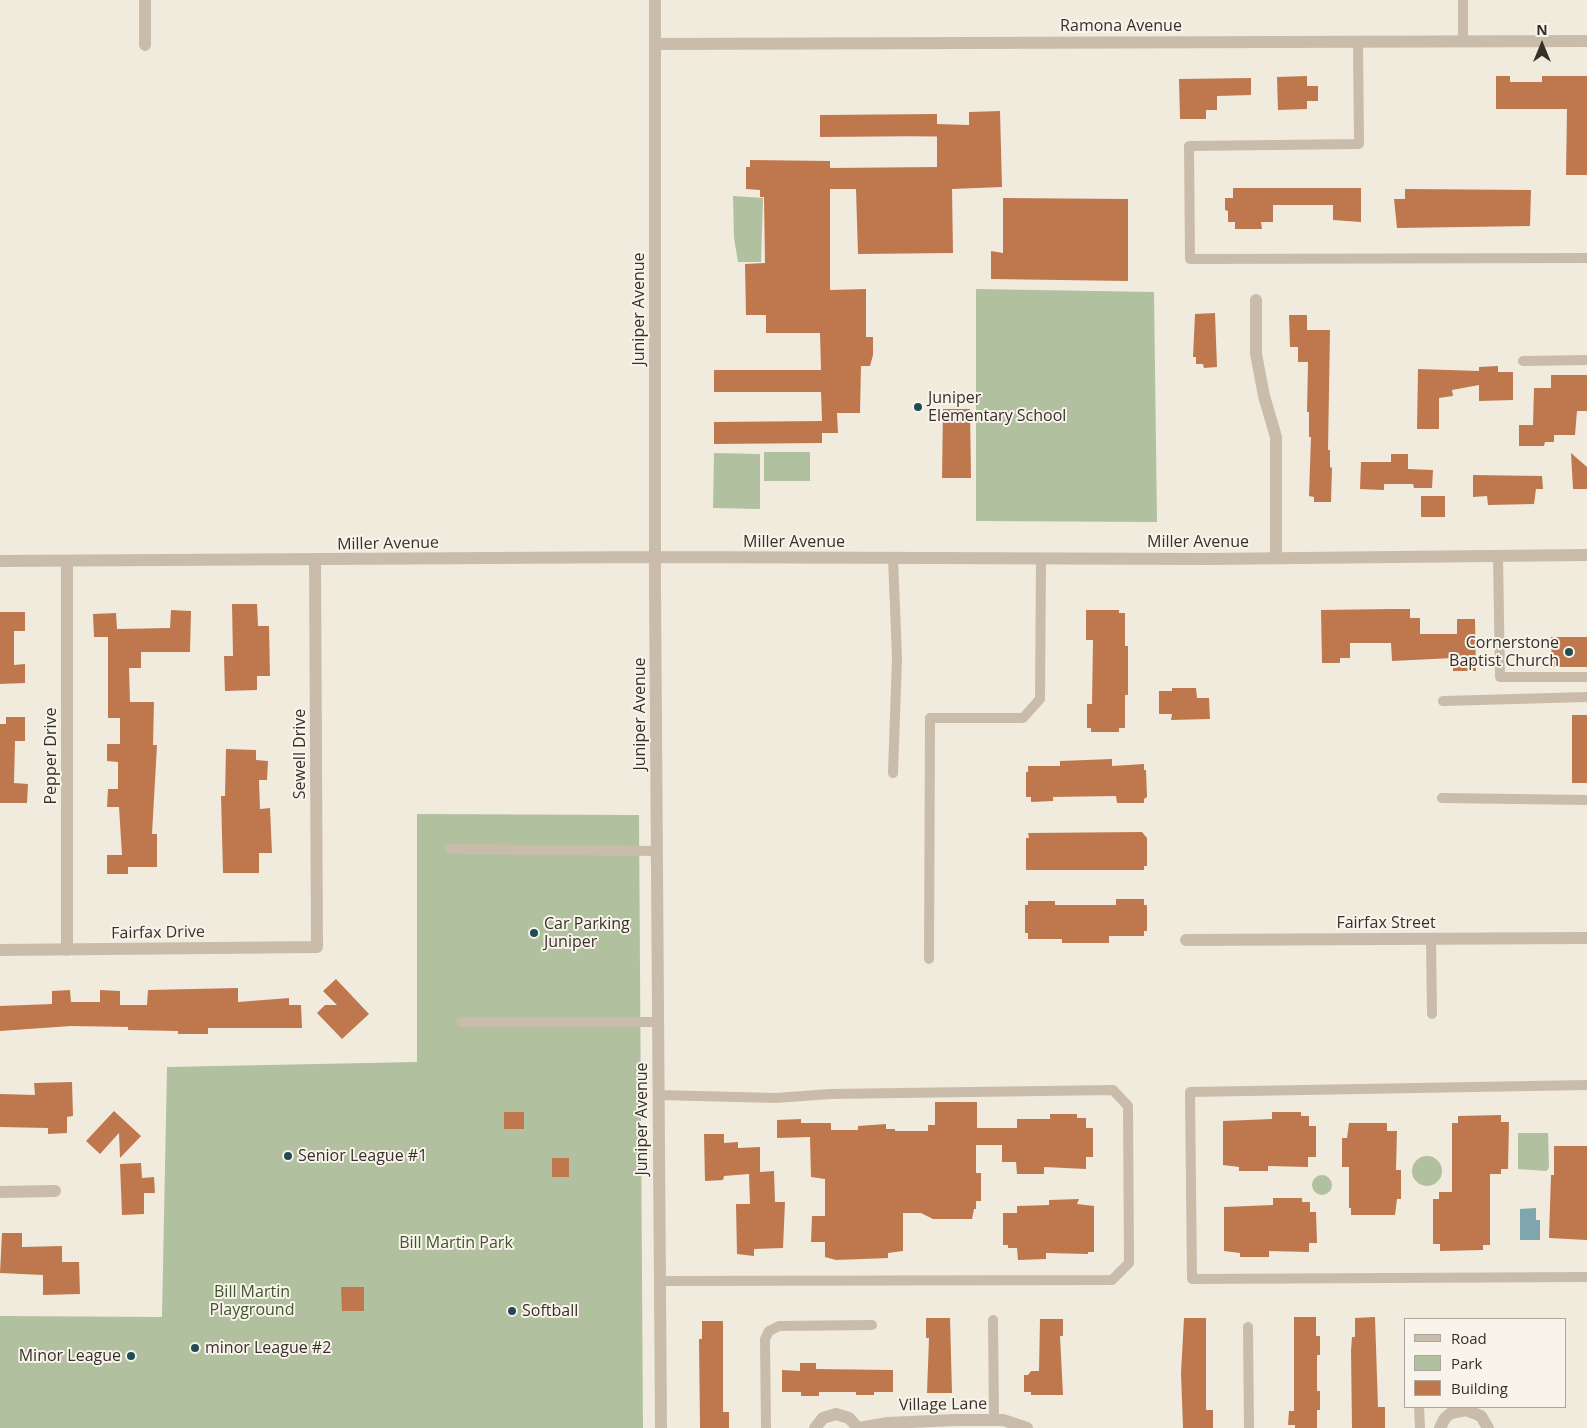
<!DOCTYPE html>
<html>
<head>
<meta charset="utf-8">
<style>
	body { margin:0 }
	#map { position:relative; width:1587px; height:1428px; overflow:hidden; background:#f1ebde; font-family:"Open Sans",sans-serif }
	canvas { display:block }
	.legend { position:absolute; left:1404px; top:1318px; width:162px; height:90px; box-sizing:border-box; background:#f9f4eb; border:1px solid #aba69e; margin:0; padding:6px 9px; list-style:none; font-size:15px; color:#37302a }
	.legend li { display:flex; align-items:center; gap:10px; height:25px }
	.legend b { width:25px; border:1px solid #aba69e }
	.north { position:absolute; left:1517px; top:20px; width:50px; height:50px; -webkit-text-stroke:4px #f9f4eb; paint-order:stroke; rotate:0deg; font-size:14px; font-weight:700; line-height:20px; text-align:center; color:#37302a }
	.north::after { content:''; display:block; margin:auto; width:18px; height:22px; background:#37302a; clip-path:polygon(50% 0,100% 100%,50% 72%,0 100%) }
</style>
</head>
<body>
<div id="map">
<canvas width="1587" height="1428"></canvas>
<ul class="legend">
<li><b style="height:6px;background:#c9bcab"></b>Road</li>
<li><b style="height:14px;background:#b1c09f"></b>Park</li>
<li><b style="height:14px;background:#bf784e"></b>Building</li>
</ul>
<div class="north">N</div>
</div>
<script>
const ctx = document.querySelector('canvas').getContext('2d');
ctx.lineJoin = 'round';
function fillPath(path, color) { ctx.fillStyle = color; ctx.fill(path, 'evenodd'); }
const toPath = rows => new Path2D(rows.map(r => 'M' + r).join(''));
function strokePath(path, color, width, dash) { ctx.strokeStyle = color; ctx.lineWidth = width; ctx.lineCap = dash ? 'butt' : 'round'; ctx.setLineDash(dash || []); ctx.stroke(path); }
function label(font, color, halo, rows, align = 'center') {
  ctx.font = font + ' "Open Sans",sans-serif'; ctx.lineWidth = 4; ctx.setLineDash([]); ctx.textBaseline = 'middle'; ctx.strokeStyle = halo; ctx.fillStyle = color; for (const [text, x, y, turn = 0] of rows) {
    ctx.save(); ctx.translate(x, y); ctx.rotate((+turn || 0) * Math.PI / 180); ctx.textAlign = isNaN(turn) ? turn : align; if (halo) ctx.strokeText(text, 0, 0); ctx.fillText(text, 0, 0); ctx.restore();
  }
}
const green = toPath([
	[733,196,763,198,761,262,738,262,734,238],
	[976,289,1154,292,1157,522,976,521],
	[764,452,810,452,810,481,764,481],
	[714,453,760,454,760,509,713,508],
	[417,814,639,815,643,1428,0,1428,0,1316,162,1317,167,1067,417,1062],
	[1518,1133,1548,1133,1549,1168,1546,1171,1518,1169],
	'1412 1171a15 15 0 1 1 30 0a15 15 0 1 1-30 0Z',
	'1312 1185a10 10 0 1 1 20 0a10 10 0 1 1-20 0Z'
]);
const water = toPath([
	[1536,1208,1536,1220,1540,1220,1540,1240,1520,1240,1520,1209]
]);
const building = toPath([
	[1307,76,1307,86,1318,86,1318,101,1307,101,1307,109,1278,110,1277,77],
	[1496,76,1510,76,1510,82,1542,82,1542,76,1587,76,1587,175,1566,175,1567,109,1496,109],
	[1251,78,1251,95,1217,96,1217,110,1206,110,1206,119,1180,119,1179,79],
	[1000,111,1002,187,952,189,953,253,858,254,856,189,830,189,830,290,866,289,866,337,873,337,873,355,870,366,861,366,860,413,837,413,838,433,822,433,822,443,714,444,714,422,822,421,821,392,714,392,714,370,821,370,820,333,766,333,766,315,746,315,745,264,765,263,764,197,760,197,760,190,746,189,746,167,750,167,750,160,830,161,830,168,937,167,937,124,969,125,969,112],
	[937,114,937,136,820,137,820,115],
	[1233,188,1361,188,1361,222,1333,220,1333,205,1273,205,1273,222,1261,222,1262,229,1235,229,1235,222,1228,222,1228,211,1225,210,1225,198,1233,198],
	[1405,189,1531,190,1530,226,1397,228,1394,199,1405,199],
	[1003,198,1128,199,1128,281,991,279,991,251,1003,253],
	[1215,313,1217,367,1204,368,1203,364,1196,364,1196,357,1193,357,1195,314],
	[1289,315,1307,315,1307,330,1330,330,1328,450,1330,450,1330,467,1332,468,1331,502,1314,502,1314,497,1309,496,1311,437,1309,437,1309,412,1307,412,1308,362,1298,362,1298,347,1290,347],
	[1498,366,1498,372,1513,372,1513,400,1479,401,1479,385,1452,390,1453,396,1439,398,1439,429,1417,429,1418,369,1479,371,1479,367],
	[1551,375,1587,375,1587,411,1577,411,1575,435,1554,435,1554,442,1545,442,1544,446,1519,446,1519,425,1533,425,1534,388,1551,388],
	[943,409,970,409,971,478,942,478],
	[1571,453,1587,467,1587,489,1573,489],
	[1391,454,1408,454,1408,469,1433,470,1432,488,1414,488,1413,484,1384,484,1384,490,1360,489,1361,462,1391,462],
	[1473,475,1542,476,1543,489,1536,489,1534,504,1488,505,1487,496,1473,497],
	[1421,496,1445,496,1445,517,1421,517],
	[232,604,257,604,258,626,269,626,270,676,257,676,257,690,225,691,224,656,233,656],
	[1391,609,1410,609,1410,618,1420,618,1420,634,1457,634,1457,619,1475,619,1476,671,1453,671,1453,658,1392,661,1391,643,1350,643,1350,658,1340,658,1340,663,1322,663,1321,610],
	[171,610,191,611,190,652,141,652,141,668,129,668,130,702,154,702,153,745,157,745,152,834,157,834,157,867,128,867,128,874,107,874,107,855,122,855,119,807,107,807,108,789,118,789,118,762,107,761,107,744,120,744,120,718,108,718,108,637,94,637,93,614,116,613,117,629,170,628],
	[1086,610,1119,610,1119,613,1125,613,1125,646,1128,646,1128,695,1125,695,1125,728,1119,728,1119,732,1091,732,1091,728,1087,728,1087,704,1092,704,1093,640,1086,640],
	[0,612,25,612,25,631,14,631,14,665,25,664,25,683,0,684],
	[1551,637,1587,637,1587,667,1552,667],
	[1172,688,1196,688,1197,698,1209,698,1210,719,1171,720,1172,714,1159,714,1159,691,1172,691],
	[1572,715,1587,715,1587,783,1572,783],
	[6,717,25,717,25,741,15,741,14,783,28,784,27,803,0,803,0,724,6,724],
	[226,749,256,750,256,760,268,761,267,780,259,780,260,809,270,808,272,853,259,853,259,873,223,873,221,796,225,796],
	[1112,759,1112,766,1144,764,1144,770,1146,770,1147,797,1144,799,1144,803,1117,803,1116,796,1053,797,1053,801,1031,802,1031,797,1026,797,1026,772,1028,772,1028,766,1060,766,1060,761],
	[1142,832,1147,838,1147,866,1144,866,1144,870,1026,870,1026,838,1029,838,1028,833],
	[1116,899,1144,899,1144,905,1147,905,1147,931,1144,931,1144,936,1109,936,1109,943,1062,943,1062,939,1028,939,1028,933,1025,933,1025,905,1028,905,1028,901,1055,901,1055,905,1116,905],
	[336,979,369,1014,342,1039,317,1013,325,1005,337,1005,323,991],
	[238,988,238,1002,289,998,289,1005,301,1005,302,1028,208,1028,208,1034,178,1034,178,1031,128,1030,128,1027,71,1026,0,1031,0,1006,52,1004,52,991,70,990,71,1002,100,1002,100,990,120,991,120,1005,147,1005,148,990],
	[72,1082,73,1116,67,1117,67,1133,48,1134,48,1128,0,1127,0,1094,35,1095,34,1083],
	[935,1102,977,1102,977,1128,1017,1128,1017,1119,1050,1119,1050,1114,1077,1114,1077,1118,1086,1118,1086,1128,1093,1128,1093,1157,1086,1157,1086,1169,1044,1167,1044,1174,1017,1174,1016,1162,1002,1162,1002,1145,976,1145,976,1173,981,1173,981,1201,976,1201,976,1209,974,1209,972,1219,933,1219,921,1213,903,1213,903,1251,888,1253,888,1258,836,1260,825,1257,825,1242,811,1242,812,1216,825,1216,825,1179,811,1177,810,1137,777,1138,777,1120,801,1119,801,1123,831,1123,831,1130,858,1130,858,1126,886,1124,886,1129,895,1129,895,1131,928,1131,928,1125,935,1125],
	[114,1111,141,1136,120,1158,119,1133,100,1154,86,1141],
	[504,1112,524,1112,524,1129,504,1129],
	[1272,1112,1301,1112,1301,1116,1309,1116,1309,1126,1316,1126,1316,1157,1308,1157,1308,1167,1268,1166,1268,1171,1239,1171,1239,1167,1223,1165,1223,1121,1272,1119],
	[1501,1115,1501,1122,1509,1122,1508,1169,1501,1169,1501,1174,1490,1174,1490,1245,1483,1245,1483,1250,1440,1251,1440,1244,1433,1244,1433,1199,1439,1199,1439,1192,1452,1192,1452,1123,1458,1123,1458,1116],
	[1349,1123,1387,1123,1387,1131,1397,1131,1396,1170,1401,1170,1401,1199,1397,1199,1395,1215,1351,1215,1351,1208,1349,1208,1349,1167,1342,1167,1342,1138,1347,1138],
	[704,1134,724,1134,724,1143,738,1142,738,1148,760,1147,760,1172,774,1171,775,1202,785,1202,783,1248,754,1249,754,1256,737,1254,736,1204,750,1204,749,1174,724,1176,723,1180,705,1181],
	[1554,1146,1587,1146,1587,1240,1549,1238,1551,1175,1554,1175],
	[552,1158,569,1158,569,1177,552,1177],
	[141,1163,142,1178,154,1177,155,1193,144,1193,144,1214,122,1215,120,1164],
	[1273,1198,1302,1198,1302,1202,1310,1202,1310,1212,1316,1212,1317,1243,1309,1243,1309,1252,1269,1251,1269,1257,1240,1257,1240,1253,1224,1251,1224,1207,1273,1205],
	[1079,1199,1077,1204,1094,1206,1094,1252,1088,1252,1088,1254,1046,1253,1046,1259,1018,1260,1017,1248,1008,1248,1008,1245,1003,1245,1003,1213,1017,1213,1017,1206,1049,1205,1049,1200],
	[2,1233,22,1233,22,1247,62,1246,62,1262,79,1262,80,1294,43,1295,43,1275,0,1273],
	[341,1287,364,1287,364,1311,342,1311],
	[1294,1317,1316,1317,1316,1336,1320,1336,1320,1355,1317,1355,1317,1391,1320,1391,1320,1410,1317,1410,1317,1428,1295,1428,1295,1425,1288,1425,1289,1411,1294,1411],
	[1375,1317,1378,1407,1385,1407,1385,1428,1352,1428,1351,1351,1352,1337,1355,1337,1355,1318],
	[926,1318,950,1318,952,1393,927,1393,929,1338,926,1338],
	[1184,1318,1206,1318,1206,1410,1213,1410,1213,1428,1183,1428,1181,1373],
	[1040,1319,1063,1319,1063,1336,1060,1336,1063,1395,1031,1395,1031,1392,1024,1392,1024,1375,1028,1375,1031,1371,1039,1371],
	[702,1321,723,1321,723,1412,729,1412,729,1428,700,1428,699,1339,702,1339],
	[800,1363,816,1363,816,1369,893,1370,893,1392,874,1392,874,1395,856,1395,856,1392,819,1392,819,1396,801,1396,801,1392,782,1392,782,1370,800,1371]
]);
const service = toPath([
	[1358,42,1359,144,1189,146,1190,259,1587,258],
	[1463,42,1463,0],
	[1523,361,1587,360],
	[1498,556,1500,677,1587,677],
	[893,558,897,658,893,773],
	[1443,701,1587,697],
	[1442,798,1587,800],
	[450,849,657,851],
	[1431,939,1432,1014],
	[929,959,930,718,1023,718,1040,699,1041,558],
	[461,1022,658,1022],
	[1587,1085,1190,1092,1192,1279,1587,1277],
	[658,1095,776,1098,830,1094,1113,1090,1128,1106,1129,1263,1112,1280,660,1281],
	[993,1320,994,1420],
	[1248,1327,1249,1428],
	[1419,1407,1420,1428],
	[766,1428,765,1339,769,1331,779,1326,872,1325]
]);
const minor = toPath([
	[656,44,1587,41],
	[145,45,145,0],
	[1256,300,1256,354,1264,396,1276,437,1276,558],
	[1186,940,1587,938],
	[0,950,317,947,315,561],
	[67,950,67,561],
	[0,1192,55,1191],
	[815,1428,823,1418,836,1414,849,1418,858,1428],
	[859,1428,888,1423,956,1420,1003,1420,1027,1428],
	[1440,1428,1445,1418,1451,1413,1466,1410,1481,1416,1488,1428]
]);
const tertiary = toPath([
	[655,0,655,590,661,1428],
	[0,561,655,557,1205,559,1587,555]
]);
const markers = [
	[918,407,5,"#214c56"],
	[1569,652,5,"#214c56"],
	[534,933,5,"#214c56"],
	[288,1156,5,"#214c56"],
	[512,1311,5,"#214c56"],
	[195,1348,5,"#214c56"],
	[131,1356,5,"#214c56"]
];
const streetNames = [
	["Ramona Avenue",1121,26],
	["Juniper Avenue",639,309,-90],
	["Miller Avenue",794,542],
	["Miller Avenue",1198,542],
	["Miller Avenue",388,544,-1],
	["Juniper Avenue",640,714,-90],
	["Sewell Drive",300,754,-90],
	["Pepper Drive",51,756,-90],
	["Fairfax Street",1386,923],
	["Fairfax Drive",158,933,-1],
	["Juniper Avenue",642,1119,-90],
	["Village Lane",943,1405,-1]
];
const poiNames = [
	["Juniper",928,398],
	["Elementary School",928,416],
	["Cornerstone",1559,643,"right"],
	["Baptist Church",1559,661,"right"],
	["Car Parking",544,924],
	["Juniper",544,942],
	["Senior League #1",298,1156],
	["Softball",522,1311],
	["minor League #2",205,1348],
	["Minor League",121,1356,"right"]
];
const parkNames = [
	["Bill Martin Park",456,1243],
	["Bill Martin",252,1292],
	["Playground",252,1310]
];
fillPath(green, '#b1c09f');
fillPath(water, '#7fa5ad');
fillPath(building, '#bf784e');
strokePath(service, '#c9bcab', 10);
strokePath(minor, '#c9bcab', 12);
strokePath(tertiary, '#c9bcab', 12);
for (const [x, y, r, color] of markers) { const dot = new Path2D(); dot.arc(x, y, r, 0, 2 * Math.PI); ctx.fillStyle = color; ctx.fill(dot); strokePath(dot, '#f9f4eb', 2); }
label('16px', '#37302a', '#f9f4eb', streetNames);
label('16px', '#37302a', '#f9f4eb', poiNames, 'left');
label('16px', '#42542f', '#f9f4eb', parkNames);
</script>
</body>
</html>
